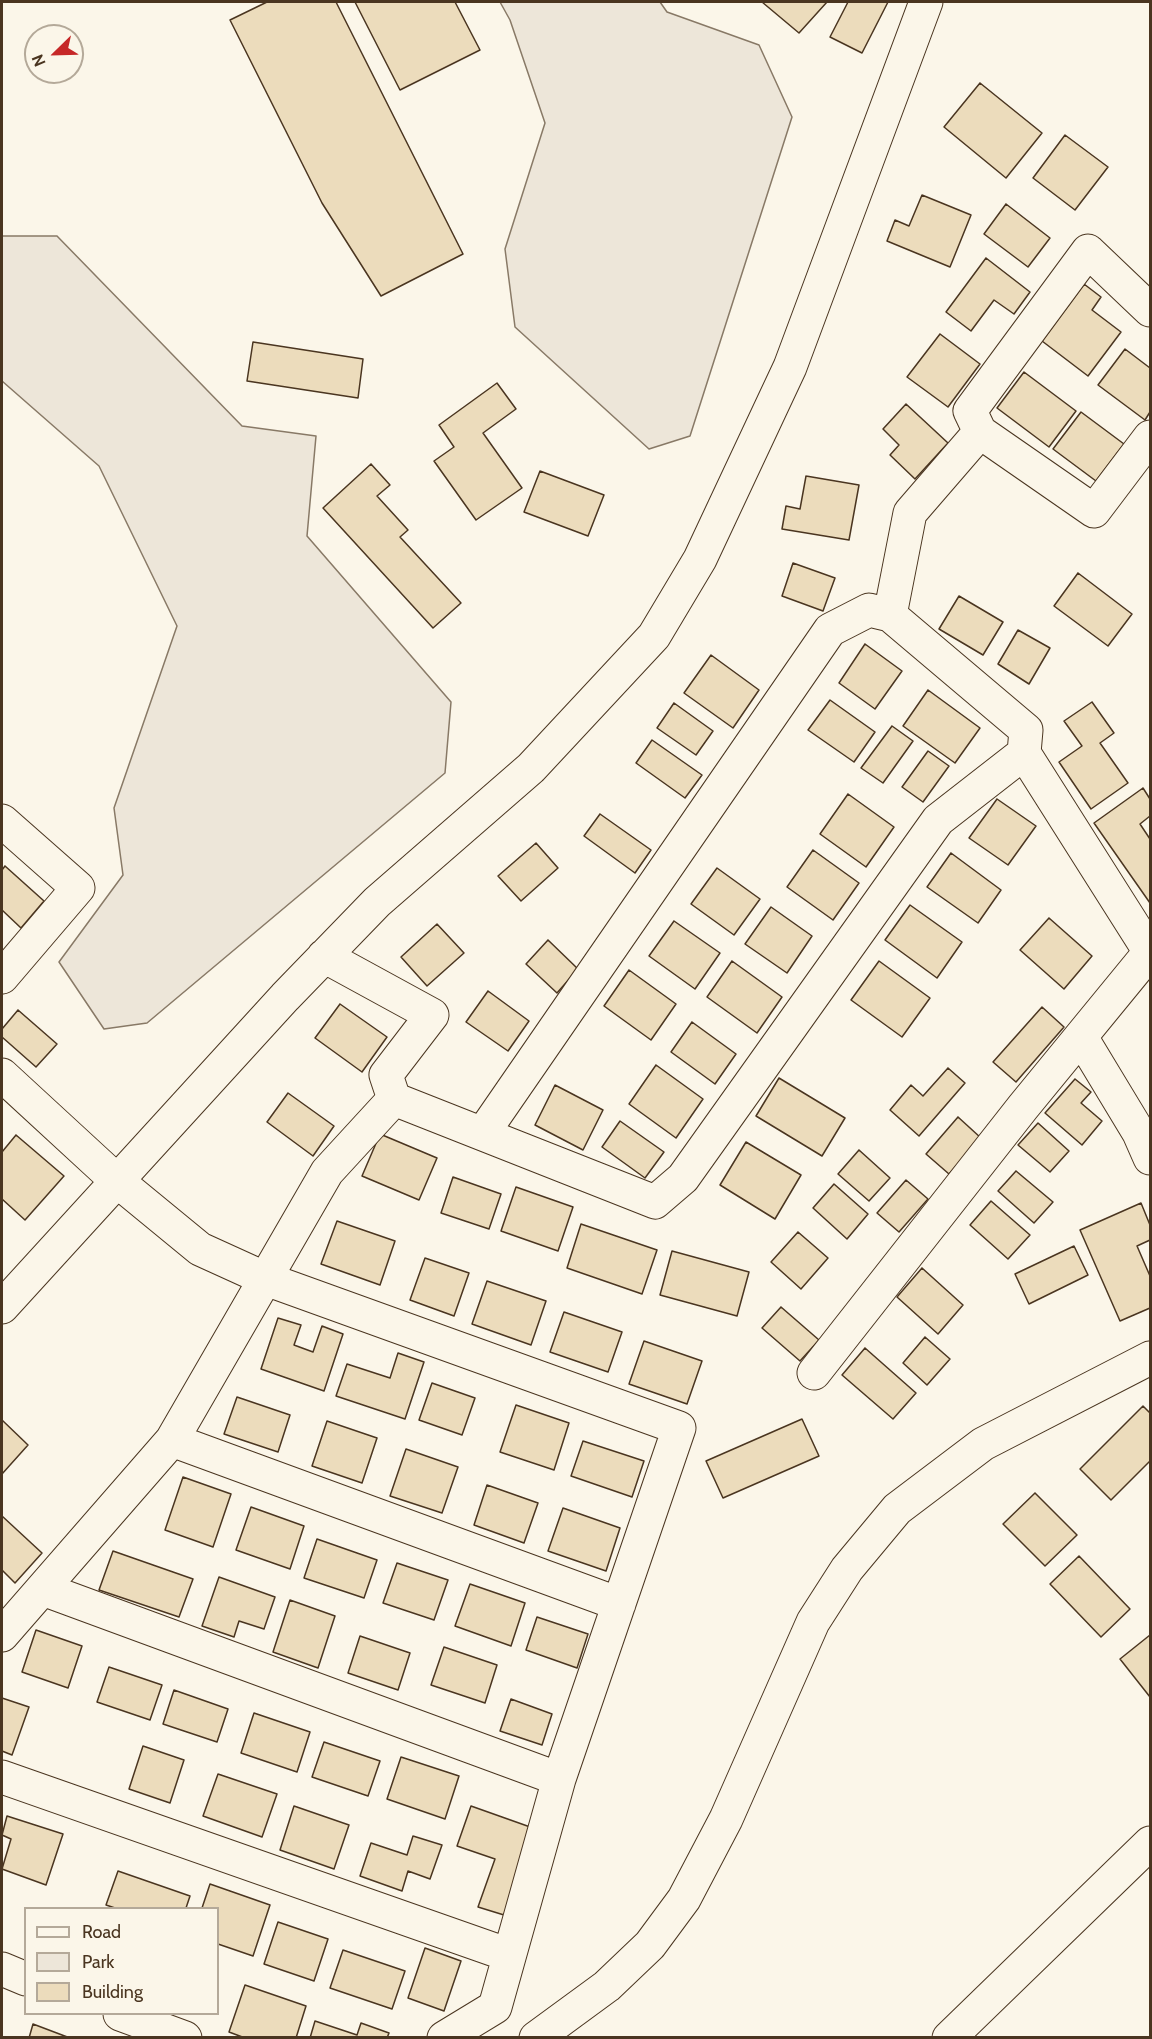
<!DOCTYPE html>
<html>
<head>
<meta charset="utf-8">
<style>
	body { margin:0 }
	#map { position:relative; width:1152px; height:2039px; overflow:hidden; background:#fbf6e9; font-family:Cabin,sans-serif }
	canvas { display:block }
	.frame { position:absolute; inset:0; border:3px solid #4a3520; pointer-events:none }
	.legend { position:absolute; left:24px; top:1907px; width:195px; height:108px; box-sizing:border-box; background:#fbf6e9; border:2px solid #b4a999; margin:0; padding:8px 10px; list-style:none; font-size:18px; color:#4a3520 }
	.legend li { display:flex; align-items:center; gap:12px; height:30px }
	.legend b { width:30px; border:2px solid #b4a999 }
	.north { position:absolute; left:24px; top:24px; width:60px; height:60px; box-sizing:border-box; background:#fbf6e9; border:2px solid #b4a999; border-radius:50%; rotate:247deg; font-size:16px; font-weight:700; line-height:24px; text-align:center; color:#4a3520 }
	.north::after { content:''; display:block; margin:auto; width:21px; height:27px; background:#c62828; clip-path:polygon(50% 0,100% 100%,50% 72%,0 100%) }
</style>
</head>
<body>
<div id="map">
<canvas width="1152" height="2039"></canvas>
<div class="frame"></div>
<ul class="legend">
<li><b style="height:8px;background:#fbf6e9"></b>Road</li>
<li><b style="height:16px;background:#ede6d9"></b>Park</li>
<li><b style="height:16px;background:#ecdcbc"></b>Building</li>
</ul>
<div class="north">N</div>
</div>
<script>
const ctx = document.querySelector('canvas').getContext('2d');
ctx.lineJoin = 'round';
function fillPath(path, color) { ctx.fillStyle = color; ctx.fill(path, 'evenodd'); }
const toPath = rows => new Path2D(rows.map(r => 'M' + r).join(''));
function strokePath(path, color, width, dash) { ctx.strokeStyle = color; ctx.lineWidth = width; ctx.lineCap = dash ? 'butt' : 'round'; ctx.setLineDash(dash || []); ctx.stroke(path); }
const green = toPath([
	[500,2,660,2,667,12,759,45,792,117,690,436,649,449,515,327,505,249,545,123,510,20,500,2],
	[2,236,57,236,242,426,316,436,307,536,451,702,445,773,147,1023,104,1029,59,962,123,875,114,808,177,626,99,466,2,381,2,236]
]);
const building = toPath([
	[267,2,336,2,463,254,381,296,322,203,230,20,267,2],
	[355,2,455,2,480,50,400,90,355,2],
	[762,2,827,2,799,33,762,2],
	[848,2,888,2,862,53,830,37,848,2],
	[980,83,1042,133,1006,178,944,127,980,83],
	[1065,135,1108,167,1075,210,1033,178,1065,135],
	[922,195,971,215,950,267,887,241,895,220,909,226,922,195],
	[1006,204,1050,238,1028,267,984,234,1006,204],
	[986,258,1030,292,1014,314,994,300,971,331,946,312,986,258],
	[1084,284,1101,297,1092,310,1121,332,1088,376,1042,341,1084,284],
	[940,334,980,364,948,407,907,377,940,334],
	[253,342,363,359,358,398,247,381,253,342],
	[1125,349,1150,368,1150,412,1145,420,1098,385,1125,349],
	[1024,372,1076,411,1049,447,997,408,1024,372],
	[497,383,516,409,483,433,522,488,476,520,434,461,454,447,439,425,497,383],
	[906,404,948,443,915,479,890,455,899,445,883,429,906,404],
	[1081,412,1124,444,1096,481,1053,449,1081,412],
	[371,464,390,485,377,496,408,530,400,537,461,603,433,628,323,508,371,464],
	[540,471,604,495,588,536,524,512,540,471],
	[806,476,859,485,849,540,782,529,786,506,800,509,806,476],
	[793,563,835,578,823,611,782,596,793,563],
	[1078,573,1132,614,1108,646,1054,606,1078,573],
	[959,596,1003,622,983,655,939,629,959,596],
	[1018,630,1050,648,1029,684,998,664,1018,630],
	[865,644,902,671,875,709,839,683,865,644],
	[711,655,759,690,733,728,684,693,711,655],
	[928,690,980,728,955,763,903,726,928,690],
	[830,700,875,732,854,762,808,730,830,700],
	[1092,702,1114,733,1100,743,1128,783,1091,809,1059,762,1082,746,1064,721,1092,702],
	[674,703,713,731,696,755,657,728,674,703],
	[892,726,913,741,883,783,861,768,892,726],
	[652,740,702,775,685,798,636,763,652,740],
	[928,751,949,766,923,802,902,787,928,751],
	[1143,788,1150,799,1150,816,1140,824,1150,839,1150,903,1094,823,1143,788],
	[848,794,894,827,866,867,820,834,848,794],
	[997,799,1036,826,1008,865,969,838,997,799],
	[600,814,651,850,635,873,584,836,600,814],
	[536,843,558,868,521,901,498,876,536,843],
	[813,850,859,883,833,920,787,887,813,850],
	[951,853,1001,890,978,923,927,887,951,853],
	[5,866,44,901,21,928,2,910,2,870,5,866],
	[717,868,760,899,734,935,691,904,717,868],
	[910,905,962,942,937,978,885,940,910,905],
	[771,907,812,936,787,973,745,944,771,907],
	[1049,918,1092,956,1064,989,1020,950,1049,918],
	[674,921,720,953,695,989,649,956,674,921],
	[437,924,464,953,427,986,401,957,437,924],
	[548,940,578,969,557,993,526,964,548,940],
	[732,961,782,997,757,1033,707,997,732,961],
	[879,961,930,998,902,1037,851,1000,879,961],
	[629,970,676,1004,651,1040,604,1006,629,970],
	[488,991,529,1021,508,1051,466,1022,488,991],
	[340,1004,387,1037,362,1072,315,1038,340,1004],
	[1042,1007,1064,1027,1016,1082,993,1062,1042,1007],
	[18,1010,57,1044,36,1067,2,1037,2,1029,18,1010],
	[692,1022,736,1054,715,1084,671,1052,692,1022],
	[656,1065,703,1099,676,1138,629,1104,656,1065],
	[948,1068,965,1083,919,1136,890,1110,911,1085,923,1096,948,1068],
	[779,1078,845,1118,822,1156,756,1116,779,1078],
	[1075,1079,1091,1092,1081,1103,1102,1121,1082,1145,1045,1113,1075,1079],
	[555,1085,603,1110,583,1150,535,1125,555,1085],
	[288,1093,334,1126,313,1156,267,1122,288,1093],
	[958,1117,981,1138,949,1174,926,1154,958,1117],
	[620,1121,664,1152,645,1178,602,1147,620,1121],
	[1038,1123,1069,1151,1050,1172,1018,1145,1038,1123],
	[380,1134,437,1158,419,1200,362,1176,380,1134],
	[16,1135,64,1176,25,1220,2,1199,2,1152,16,1135],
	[746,1142,801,1175,775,1219,720,1185,746,1142],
	[859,1150,890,1178,869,1201,838,1174,859,1150],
	[1016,1171,1053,1202,1034,1223,998,1191,1016,1171],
	[453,1177,501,1194,489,1229,441,1213,453,1177],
	[906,1180,928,1199,899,1232,877,1213,906,1180],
	[834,1184,868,1214,847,1239,813,1208,834,1184],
	[516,1187,573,1207,558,1251,501,1231,516,1187],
	[991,1201,1030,1235,1008,1259,970,1225,991,1201],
	[1141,1203,1150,1225,1150,1240,1137,1246,1150,1276,1150,1308,1120,1321,1080,1230,1141,1203],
	[337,1221,395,1241,380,1285,321,1264,337,1221],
	[581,1224,657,1250,642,1294,567,1268,581,1224],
	[798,1232,828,1258,801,1289,771,1262,798,1232],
	[1074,1246,1088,1275,1029,1304,1015,1274,1074,1246],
	[672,1251,749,1272,737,1316,660,1295,672,1251],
	[425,1258,469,1273,454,1316,410,1300,425,1258],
	[922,1268,963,1305,938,1334,897,1297,922,1268],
	[487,1281,546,1301,531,1345,472,1324,487,1281],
	[781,1307,819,1340,800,1361,762,1328,781,1307],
	[564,1312,622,1332,608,1372,550,1352,564,1312],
	[278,1318,301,1325,294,1345,313,1352,322,1326,343,1334,324,1391,261,1369,278,1318],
	[925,1337,950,1359,927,1385,903,1363,925,1337],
	[644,1341,702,1361,687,1404,629,1384,644,1341],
	[865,1348,916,1393,893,1419,842,1375,865,1348],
	[398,1353,424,1362,405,1419,336,1396,347,1364,390,1378,398,1353],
	[432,1383,475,1398,462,1435,419,1420,432,1383],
	[237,1397,290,1415,278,1452,224,1434,237,1397],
	[516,1405,569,1423,554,1470,500,1452,516,1405],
	[1143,1406,1150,1413,1150,1461,1111,1500,1080,1469,1143,1406],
	[802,1419,819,1456,723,1498,706,1461,802,1419],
	[2,1420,28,1445,2,1474,2,1420],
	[327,1421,377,1438,362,1483,312,1466,327,1421],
	[583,1441,644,1461,632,1497,571,1476,583,1441],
	[406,1449,458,1467,442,1513,390,1496,406,1449],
	[183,1477,231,1494,213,1547,165,1530,183,1477],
	[487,1485,538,1503,524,1543,474,1525,487,1485],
	[1035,1493,1077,1535,1045,1566,1003,1524,1035,1493],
	[251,1507,304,1526,290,1569,236,1550,251,1507],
	[563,1508,620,1528,606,1571,548,1551,563,1508],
	[2,1516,42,1553,15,1583,2,1570,2,1516],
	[317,1539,377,1560,364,1598,304,1578,317,1539],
	[113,1551,193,1579,179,1617,99,1590,113,1551],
	[1079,1556,1130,1609,1101,1637,1050,1584,1079,1556],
	[397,1563,448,1580,434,1620,383,1603,397,1563],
	[219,1577,275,1597,264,1629,239,1621,234,1637,202,1626,219,1577],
	[470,1584,525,1603,511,1646,455,1626,470,1584],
	[290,1600,335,1616,318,1668,273,1652,290,1600],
	[537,1617,588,1634,577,1668,526,1650,537,1617],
	[36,1630,82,1646,68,1688,22,1672,36,1630],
	[1150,1635,1150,1697,1120,1659,1150,1635],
	[360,1636,410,1653,398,1690,348,1673,360,1636],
	[444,1647,497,1665,485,1703,431,1685,444,1647],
	[109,1667,162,1685,150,1720,97,1702,109,1667],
	[174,1690,228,1709,217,1742,163,1724,174,1690],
	[2,1698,29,1707,12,1755,2,1751,2,1698],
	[511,1699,552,1714,542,1745,500,1731,511,1699],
	[254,1713,310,1732,297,1772,241,1753,254,1713],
	[324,1742,380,1761,368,1796,312,1777,324,1742],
	[143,1746,184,1760,170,1803,129,1789,143,1746],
	[401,1757,459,1776,445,1819,387,1799,401,1757],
	[218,1774,277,1794,262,1837,203,1816,218,1774],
	[294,1806,349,1825,334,1869,280,1850,294,1806],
	[471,1806,533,1828,504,1915,478,1907,495,1859,457,1846,471,1806],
	[7,1816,63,1834,46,1885,2,1869,11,1839,2,1835,7,1816],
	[413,1836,442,1845,430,1879,408,1871,402,1891,360,1876,371,1843,407,1855,413,1836],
	[118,1871,190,1896,186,1908,115,1908,106,1905,118,1871],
	[210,1884,270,1905,253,1956,218,1944,218,1908,202,1908,210,1884],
	[278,1922,328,1939,314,1981,264,1964,278,1922],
	[425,1948,461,1961,444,2011,408,1998,425,1948],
	[343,1950,405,1971,392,2009,330,1988,343,1950],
	[245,1985,306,2006,296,2038,245,2038,229,2032,245,1985],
	[315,2021,357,2035,361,2023,389,2033,387,2038,310,2038,315,2021],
	[33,2024,70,2038,29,2038,33,2024]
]);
const minor = toPath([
	[980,432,1094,511,1150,437],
	[890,615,910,513,980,432,970,411,1088,251,1150,310],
	[2,821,78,888,2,977],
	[324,956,432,1015,386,1075,394,1099,655,1202,683,1178,938,820,1024,753],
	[1081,1037,1139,1133,1150,1158],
	[2,1075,116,1180,200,1249,266,1279,679,1428,559,1779,495,2007,444,2038],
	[483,1133,830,630,869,610,890,615,1026,730,1024,753,1150,952],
	[2,1307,285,997,377,902,531,768,654,636,700,559,790,367,926,2],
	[814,1373,1023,1107,1150,952],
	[172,1440,619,1604],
	[43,1589,559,1779],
	[2,1635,172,1440,327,1172,394,1099],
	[2,1777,509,1955],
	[2,1969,26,1979],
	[120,2014,185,2038],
	[536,2038,607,1986,650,1945,684,1899,726,1819,813,1622,847,1569,897,1509,983,1444,1150,1358],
	[949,2038,1150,1843]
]);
fillPath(green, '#ede6d9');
strokePath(green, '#887966', 1.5);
fillPath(building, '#ecdcbc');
strokePath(building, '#4a3520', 1.5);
strokePath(minor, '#4a3520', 35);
strokePath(minor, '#fbf6e9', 33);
</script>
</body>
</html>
